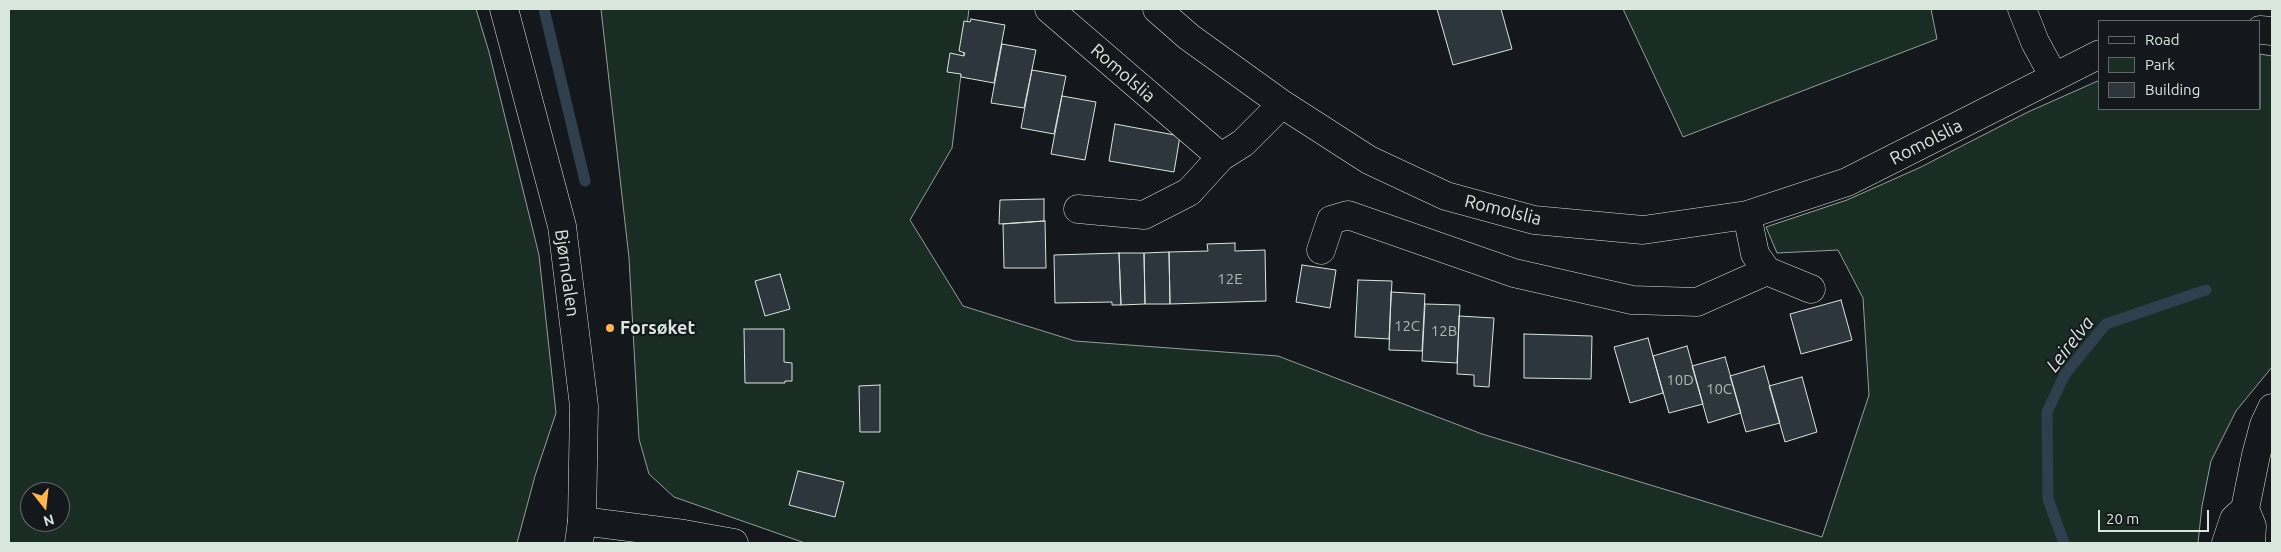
<!DOCTYPE html>
<html>
<head>
<meta charset="utf-8">
<style>
	body { margin:0 }
	#map { position:relative; width:2281px; height:552px; overflow:hidden; background:#14181c; font-family:Ubuntu,sans-serif }
	canvas { display:block }
	.frame { position:absolute; inset:0; border:10px solid #d8e6dc; pointer-events:none }
	.legend { position:absolute; left:2098px; top:20px; width:162px; height:90px; box-sizing:border-box; background:#14181c; border:1px solid #626a69; margin:0; padding:6px 9px; list-style:none; font-size:15px; color:#d8e6dc }
	.legend li { display:flex; align-items:center; gap:10px; height:25px }
	.legend b { width:25px; border:1px solid #626a69 }
	.north { position:absolute; left:20px; top:482px; width:50px; height:50px; box-sizing:border-box; background:#14181c; border:1px solid #626a69; border-radius:50%; rotate:164deg; font-size:14px; font-weight:700; line-height:20px; text-align:center; color:#d8e6dc }
	.north::after { content:''; display:block; margin:auto; width:18px; height:22px; background:#ffb74d; clip-path:polygon(50% 0,100% 100%,50% 72%,0 100%) }
	.scale { position:absolute; left:2098px; top:510px; width:111px; height:22px; box-sizing:border-box; border:2px solid #d8e6dc; border-top:0; padding-left:6px; font-size:15px; line-height:18px; white-space:nowrap; color:#d8e6dc; -webkit-text-stroke:4px #14181c; paint-order:stroke }
</style>
</head>
<body>
<div id="map">
<canvas width="2281" height="552"></canvas>
<div class="frame"></div>
<ul class="legend">
<li><b style="height:6px;background:#14181c"></b>Road</li>
<li><b style="height:14px;background:#1a2d24"></b>Park</li>
<li><b style="height:14px;background:#2c363c"></b>Building</li>
</ul>
<div class="north">N</div>
<div class="scale">20 m</div>
</div>
<script>
const ctx = document.querySelector('canvas').getContext('2d');
ctx.lineJoin = 'round';
function fillPath(path, color) { ctx.fillStyle = color; ctx.fill(path, 'evenodd'); }
const toPath = rows => new Path2D(rows.map(r => 'M' + r).join(''));
function strokePath(path, color, width, dash) { ctx.strokeStyle = color; ctx.lineWidth = width; ctx.lineCap = dash ? 'butt' : 'round'; ctx.setLineDash(dash || []); ctx.stroke(path); }
function label(font, color, halo, rows, align = 'center') {
  ctx.font = font + ' Ubuntu,sans-serif'; ctx.lineWidth = 4; ctx.setLineDash([]); ctx.textBaseline = 'middle'; ctx.strokeStyle = halo; ctx.fillStyle = color; for (const [text, x, y, turn = 0] of rows) {
    ctx.save(); ctx.translate(x, y); ctx.rotate((+turn || 0) * Math.PI / 180); ctx.textAlign = isNaN(turn) ? turn : align; if (halo) ctx.strokeText(text, 0, 0); ctx.fillText(text, 0, 0); ctx.restore();
  }
}
const green = toPath([
	[9,9,476,9,489,52,539,255,556,413,535,476,517,543,9,543,9,9],
	[30,492,60,492,60,522,30,522,30,492],
	[601,9,969,9,952,148,910,220,963,306,1075,341,1278,356,1482,434,1822,537,1869,395,1863,298,1838,250,1777,253,1766,227,1847,200,1921,167,2028,112,2100,80,2100,109,2260,109,2260,54,2272,56,2272,367,2236,411,2211,461,2202,506,2198,543,805,543,674,497,649,474,639,439,629,258,601,9],
	[1623,9,1931,9,1937,39,1683,137,1623,9]
]);
const stream = toPath([
	[544,9,585,181],
	[2064,543,2048,499,2047,412,2065,374,2106,324,2206,290]
]);
const building = toPath([
	[1437,9,1501,9,1512,49,1453,65,1437,9],
	[971,19,1005,25,994,83,961,77,961,74,947,72,950,53,964,56,965,53,959,51,964,21,970,22,971,19],
	[1002,44,1036,50,1024,108,991,103,1002,44],
	[1032,70,1066,76,1054,134,1021,128,1032,70],
	[1062,96,1096,102,1085,160,1051,154,1062,96],
	[1115,124,1180,136,1174,172,1109,161,1115,124],
	[1044,199,1044,221,999,224,1000,200,1044,199],
	[1045,221,1046,268,1004,268,1003,224,1045,221],
	[1235,243,1235,251,1265,250,1266,301,1170,304,1169,252,1208,251,1207,244,1235,243],
	[1169,252,1170,304,1145,304,1144,253,1169,252],
	[1119,253,1121,305,1112,305,1112,302,1055,303,1054,255,1119,253],
	[1119,253,1144,253,1145,304,1121,305,1119,253],
	[1302,265,1336,270,1330,308,1296,302,1302,265],
	[780,274,790,309,765,316,755,281,780,274],
	[1358,280,1392,281,1389,339,1355,337,1358,280],
	[1391,292,1425,294,1422,351,1389,350,1391,292],
	[1841,300,1852,340,1801,354,1790,314,1841,300],
	[1425,304,1460,305,1457,363,1422,361,1425,304],
	[1459,316,1494,318,1489,387,1474,386,1474,375,1457,374,1459,316],
	[744,329,784,329,784,362,792,363,792,381,785,381,785,383,745,383,744,329],
	[1524,334,1592,336,1591,379,1524,378,1524,334],
	[1648,338,1663,393,1630,403,1614,347,1648,338],
	[1687,346,1703,404,1669,413,1653,356,1687,346],
	[1725,357,1741,413,1708,423,1692,366,1725,357],
	[1764,366,1780,423,1746,432,1730,376,1764,366],
	[1802,377,1817,432,1785,442,1769,386,1802,377],
	[880,385,880,432,860,432,859,386,880,385],
	[798,471,844,482,835,517,789,505,798,471]
]);
const minor = toPath([
	[1049,9,1221,157,1243,143,1282,104],
	[1157,9,1189,37,1282,104,1369,160,1446,196,1534,220,1643,230,1747,215,1847,182,2100,54],
	[2022,9,2035,42,2054,77],
	[2260,30,2272,31],
	[1078,209,1144,215,1189,192,1221,157],
	[1747,215,1755,254,1767,271,1811,289],
	[1321,250,1331,220,1348,215,1514,273,1632,300,1697,302,1767,271],
	[2245,509,2252,526,2251,543],
	[582,521,684,534,734,543],
	[2226,543,2234,519,2245,509,2256,455,2264,425,2272,408]
]);
const major = toPath([
	[504,9,562,226,584,406,582,521,579,543]
]);
const markers = [
	[610,328,5,"#ffb74d"]
];
const numberNames = [
	["12E",1230,279],
	["12C",1407,326],
	["12B",1444,331],
	["10D",1680,380],
	["10C",1719,389]
];
const streetNames = [
	["Romolslia",1123,73,41],
	["Romolslia",1926,142,-27],
	["Romolslia",1503,210,14],
	["Bjørndalen",567,273,82]
];
const poiNames = [
	["Forsøket",620,328]
];
const waterNames = [
	["Leirelva",2070,344,-52]
];
fillPath(green, '#1a2d24');
strokePath(green, '#939e99', 1);
strokePath(stream, '#2f3f4d', 11);
fillPath(building, '#2c363c');
strokePath(building, '#d8e6dc', 1);
strokePath(minor, '#d8e6dc', 29);
strokePath(major, '#d8e6dc', 29);
strokePath(minor, '#14181c', 28);
strokePath(major, '#14181c', 28);
for (const [x, y, r, color] of markers) { const dot = new Path2D(); dot.arc(x, y, r, 0, 2 * Math.PI); ctx.fillStyle = color; ctx.fill(dot); strokePath(dot, '#14181c', 2); }
label('15px', '#adbab4', null, numberNames);
label('18px', '#d8e6dc', '#14181c', streetNames);
label('bold 18px', '#d8e6dc', '#14181c', poiNames, 'left');
label('italic 19px', '#d8e6dc', '#14181c', waterNames);
</script>
</body>
</html>
